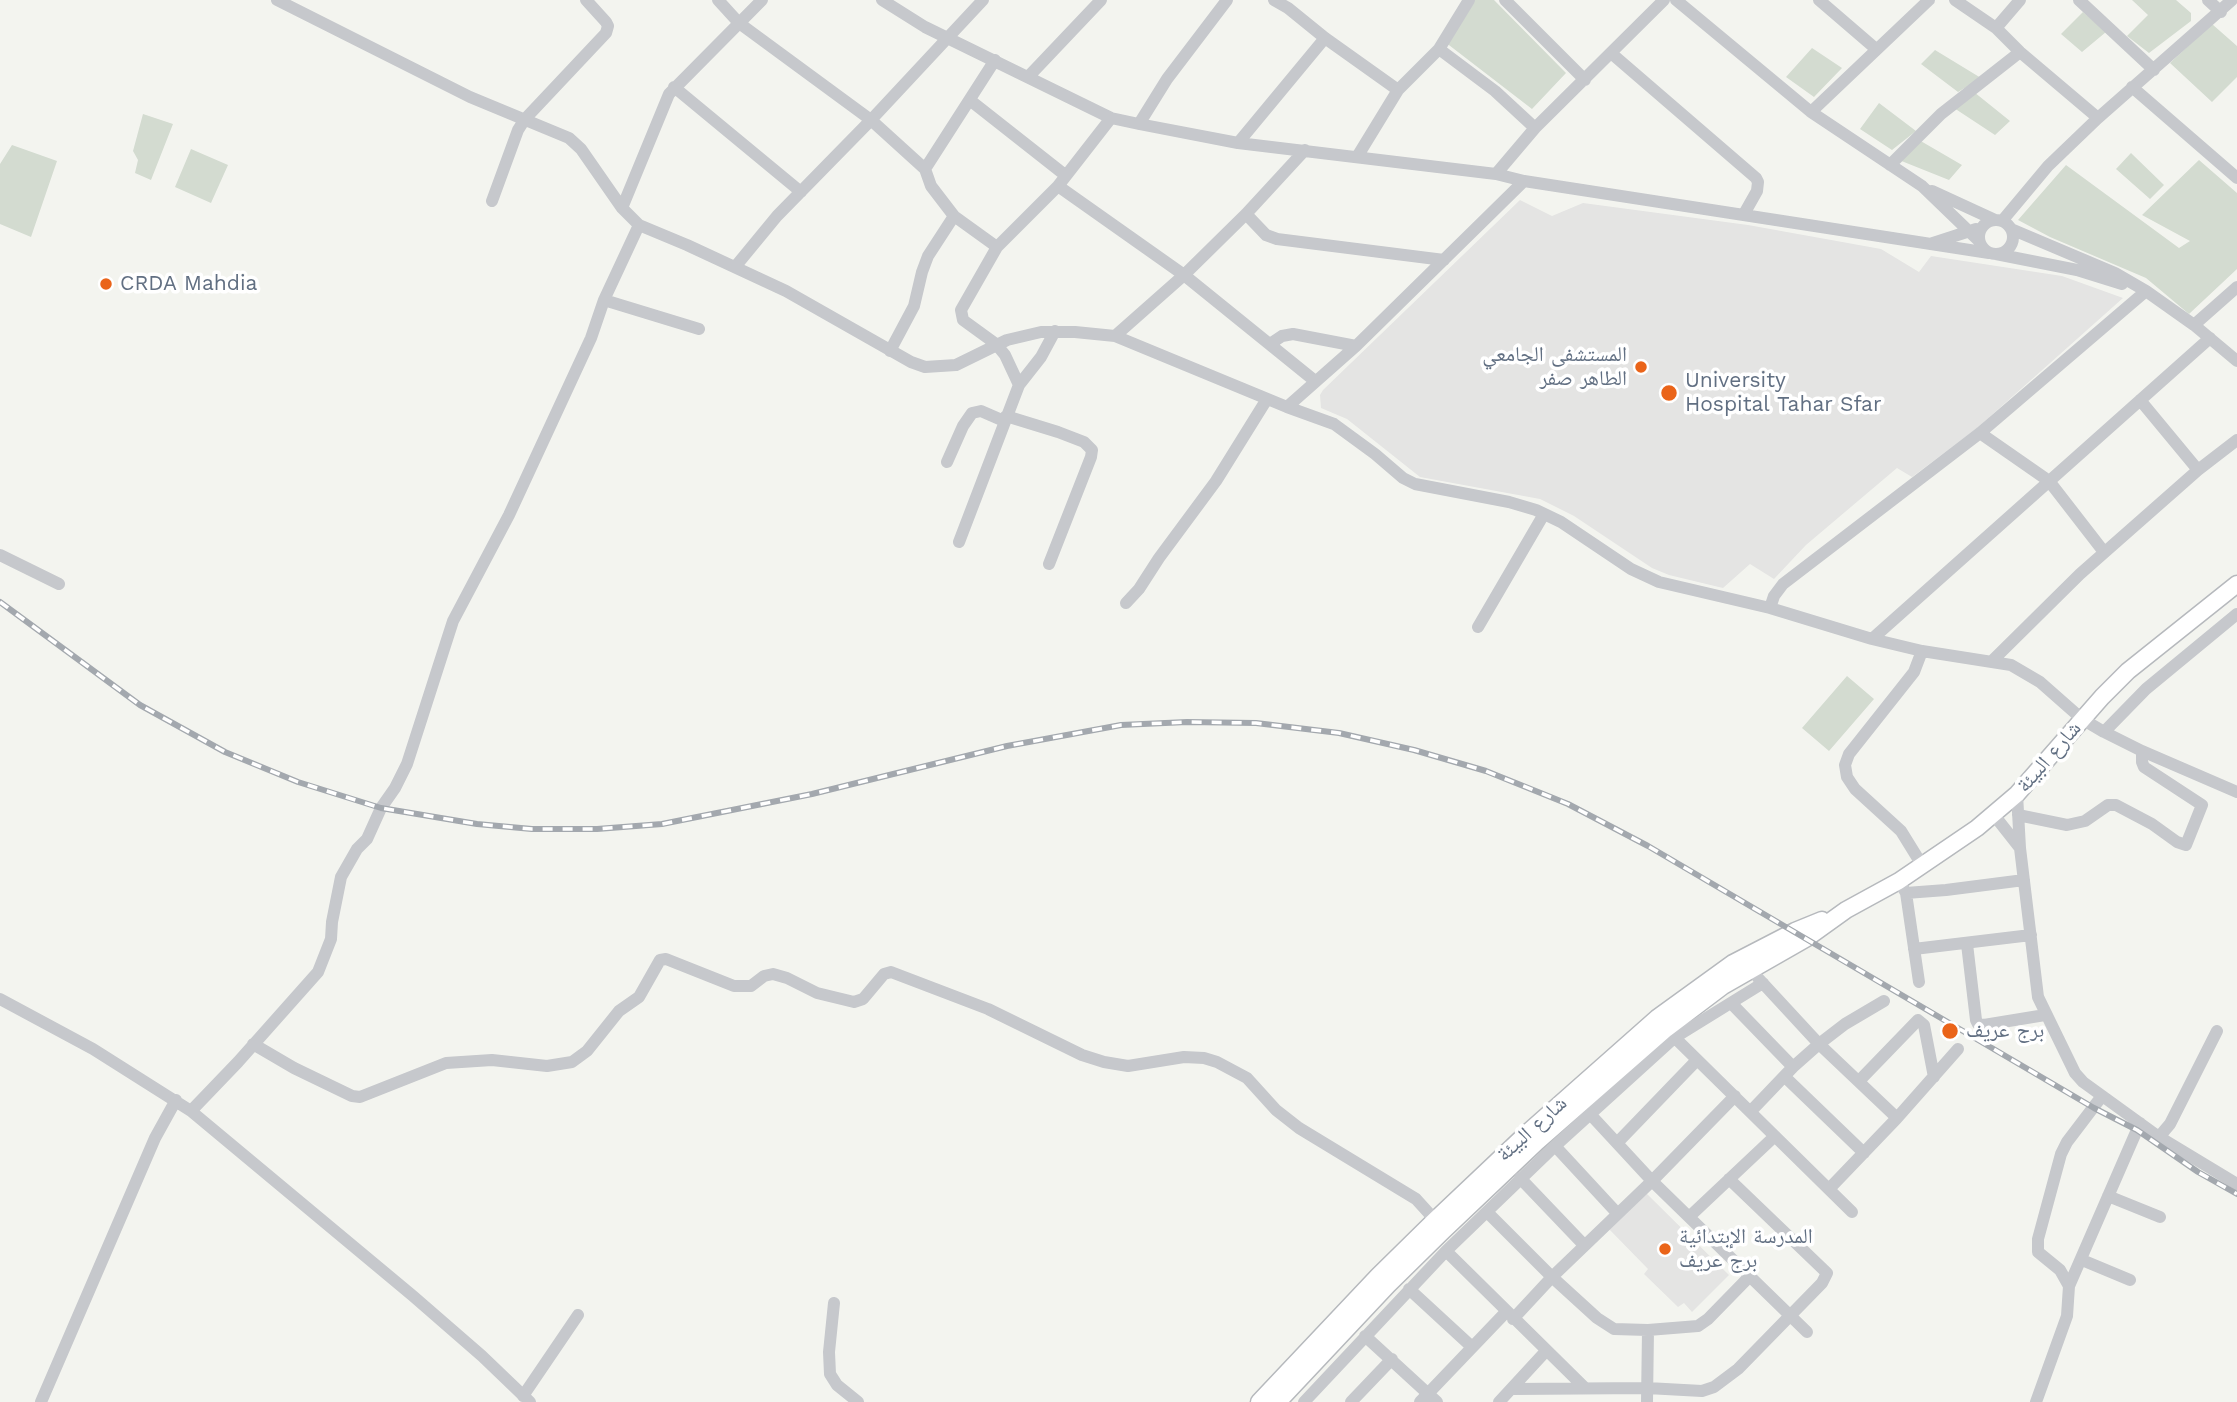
<!DOCTYPE html>
<html>
<head>
<meta charset="utf-8">
<style>
	body { margin:0 }
	canvas { display:block; background:#f3f4ef }
</style>
</head>
<body>
<canvas width="2237" height="1402"></canvas>
<script>
const ctx = document.querySelector('canvas').getContext('2d');
ctx.lineJoin = 'round';
function fillPath(path, color) { ctx.fillStyle = color; ctx.fill(path, 'evenodd'); }
const toPath = rows => new Path2D(rows.map(r => 'M' + r).join(''));
function strokePath(path, color, width, dash) { ctx.strokeStyle = color; ctx.lineWidth = width; ctx.lineCap = dash ? 'butt' : 'round'; ctx.setLineDash(dash || []); ctx.stroke(path); }
function label(font, color, halo, rows, align = 'center') {
  ctx.font = font + ' "Work Sans","Noto Naskh Arabic",sans-serif'; ctx.lineWidth = 7; ctx.setLineDash([]); ctx.textBaseline = 'middle'; ctx.strokeStyle = halo; ctx.fillStyle = color; for (const [text, x, y, turn = 0] of rows) {
    ctx.save(); ctx.translate(x, y); ctx.rotate((+turn || 0) * Math.PI / 180); ctx.textAlign = isNaN(turn) ? turn : align; if (halo) ctx.strokeText(text, 0, 0); ctx.fillText(text, 0, 0); ctx.restore();
  }
}
const built = toPath([
	[1520,200,1552,216,1583,203,1748,225,1881,249,1919,272,1931,256,2062,276,2123,298,1976,429,1912,477,1897,468,1806,545,1774,579,1750,564,1723,588,1669,575,1652,568,1574,516,1540,499,1420,477,1347,419,1321,408,1320,395,1323,390],
	[1645,1192,1729,1275,1692,1312,1684,1303,1678,1307,1644,1274,1648,1269,1608,1228]
]);
const green = toPath([
	[1471,0,1494,0,1566,73,1532,109,1445,42],
	[2132,0,2176,0,2191,13,2191,21,2149,53,2127,36,2148,15],
	[2083,12,2106,32,2082,52,2061,34],
	[2212,24,2237,46,2237,77,2212,102,2170,63],
	[1812,48,1842,68,1814,97,1786,77],
	[1935,50,1981,78,1958,92,1921,64],
	[1974,92,2010,121,1995,135,1954,108],
	[1879,103,1916,131,1892,150,1860,129],
	[143,114,173,124,151,180,135,173,138,160,133,151],
	[1919,140,1962,165,1949,180,1899,160],
	[12,145,57,161,31,237,0,224,0,164],
	[191,149,228,165,211,203,175,187],
	[2131,153,2164,185,2150,199,2116,169],
	[2199,160,2237,193,2237,269,2189,314,2146,278,2050,237,2018,220,2066,165,2179,248,2190,241,2142,215],
	[1847,676,1874,699,1829,751,1802,728]
]);
const minor = toPath([
	[277,0,470,97,569,138,581,149,622,208,639,225,687,245,786,291,911,362,925,367,956,365,1007,340,1041,332,1075,332,1115,336,1287,407,1334,424,1375,454,1403,478,1415,484,1509,502,1536,510,1561,522,1631,569,1659,582,1770,608,1872,639,1922,651,2011,665,2040,682,2082,719,2104,732,2142,751,2237,792],
	[718,0,739,23,871,120,925,169,931,186,954,216,997,247],
	[882,0,925,27,1111,118,1139,124,1238,143,1496,174,1524,181,1989,253],
	[1274,0,1288,8,1325,38,1398,90],
	[1505,0,1585,80],
	[1676,0,1811,112,1922,186,1979,241],
	[1819,0,1876,49],
	[1955,0,1996,28,2020,52,2098,118],
	[2079,0,2154,70],
	[2208,0,2221,12],
	[1996,28,2020,0],
	[1439,49,1495,91,1535,128],
	[1611,53,1756,178,1758,182,1757,191,1744,214],
	[1029,76,1101,0],
	[674,87,801,192],
	[2132,87,2237,178],
	[971,101,1065,175],
	[1811,112,1929,0],
	[1139,124,1167,79,1227,0],
	[1238,143,1325,38],
	[1357,157,1398,90,1439,49,1469,0],
	[1890,165,1941,114,2020,52],
	[925,169,995,60],
	[1496,174,1535,128,1664,0],
	[1058,186,1184,275,1315,381],
	[1932,191,1995,220],
	[492,201,518,130,525,119,606,33,608,26,606,22,586,0],
	[622,208,669,94,762,0],
	[1246,214,1266,235,1277,239,1444,260],
	'1979 237a17 17 0 1 1 34 0a17 17 0 1 1-34 0Z',
	[2002,221,2048,166,2098,118,2232,0],
	[2011,229,2115,273,2146,291,2194,325,2237,361],
	[1933,243,1976,229],
	[1996,254,2077,270,2122,284],
	[735,267,777,216,871,120,983,0],
	[604,300,699,329],
	[2194,325,2237,287],
	[1115,336,1184,275,1246,214,1305,150],
	[1270,344,1282,336,1293,334,1356,346],
	[890,351,914,306,922,272,928,256,954,216],
	[1019,385,1041,357,1055,331],
	[2140,400,2198,470],
	[1287,407,1356,346,1524,181],
	[1006,416,1058,432,1084,442,1092,450,1091,457,1049,564],
	[1980,433,2049,481,2104,552],
	[947,462,963,426,972,413,981,411,1004,421],
	[959,542,1019,385,1005,355,996,344,963,320,961,310,997,247,1058,186,1111,118],
	[0,555,59,584],
	[1126,603,1139,589,1159,558,1216,481,1267,399],
	[1770,608,1774,596,1783,584,1980,433,2146,291],
	[1478,627,1544,514],
	[1872,639,2210,338],
	[1922,651,1914,672,1849,754,1845,765,1847,777,1855,789,1901,831,1922,865],
	[1992,661,2080,574,2198,470,2237,440],
	[2104,732,2146,689,2237,614],
	[2017,794,2020,848,2038,997,2075,1073,2083,1082,2159,1137,2237,1184],
	[1994,815,2020,848],
	[2018,815,2067,825,2085,821,2108,805,2116,805,2152,824,2177,842,2186,845,2202,805,2144,767,2142,762,2142,751],
	[1899,881,1906,893,1946,890,2024,880],
	[1906,893,1919,982],
	[1967,944,1976,1020,1978,1024,1984,1025,2045,1015],
	[1914,949,2031,935],
	[1758,978,1819,1044,1897,1118],
	[0,999,93,1049,191,1111,413,1296,482,1356,530,1402],
	[1731,1003,1793,1067],
	[1671,1034,1852,1212],
	[253,1044,294,1068,352,1096,360,1097,446,1063,492,1060,547,1066,572,1062,587,1051,619,1011,639,997,660,960,666,959,734,986,751,986,764,976,773,974,787,978,817,993,854,1002,863,999,884,974,891,972,988,1009,1082,1055,1104,1062,1128,1066,1184,1057,1204,1058,1217,1062,1247,1078,1276,1110,1299,1128,1416,1199,1435,1220],
	[1785,1077,1864,1153],
	[1859,1081,1918,1020,1924,1025,1934,1077],
	[191,1111,238,1062,318,972,331,939,332,922,341,877,357,849,367,839,381,808,395,788,407,764,453,621,509,515,591,338,604,300,639,225],
	[1751,1111,1793,1067,1819,1044,1845,1024,1884,1001],
	[1590,1114,1652,1181,1807,1332],
	[2159,1137,2170,1124,2217,1031],
	[1617,1143,1697,1060],
	[1555,1146,1617,1213],
	[1520,1178,1584,1245],
	[1829,1189,1897,1118,1958,1049],
	[2108,1196,2160,1217],
	[1487,1212,1552,1277,1597,1318,1614,1329,1648,1330,1698,1326,1708,1319,1749,1277],
	[1689,1217,1775,1136],
	[1446,1251,1585,1388],
	[2082,1260,2130,1280],
	[2069,1286,2060,1270,2038,1252,2038,1239,2061,1154,2067,1142,2102,1096],
	[1409,1289,1472,1347],
	[834,1303,829,1352,830,1374,837,1385,858,1402],
	[1513,1319,1552,1277,1652,1181,1735,1096],
	[1365,1336,1437,1402],
	[1512,1389,1647,1388,1702,1391,1714,1387,1738,1369,1822,1283,1827,1273,1729,1179],
	[523,1396,578,1315],
	[41,1402,155,1138,176,1100],
	[1304,1402,1446,1251,1555,1146,1674,1038,1763,983],
	[1351,1402,1392,1359],
	[1420,1402,1506,1312],
	[1499,1402,1546,1351],
	[1647,1402,1648,1330],
	[2036,1402,2067,1316,2069,1286,2140,1123]
]);
const major = toPath([
	[1259,1402,1378,1276,1435,1220,1527,1133,1657,1018,1733,963,1795,931,1822,920],
	[1278,1402,1388,1285,1443,1231,1537,1142,1666,1029,1723,986,1807,938,1846,910,1899,881,1977,828,2017,794,2102,697,2128,671,2237,584]
]);
const rail = toPath([
	[0,602,140,705,225,752,298,782,381,808,477,824,532,829,597,829,662,824,812,794,1007,746,1121,725,1187,722,1256,723,1339,733,1414,750,1486,771,1568,804,1648,846,2094,1108,2137,1130,2198,1172,2237,1194]
]);
const markers = [
	[106,284,7,"#ea6419"],
	[1641,367,7,"#ea6419"],
	[1669,393,9,"#ea6419"],
	[1950,1031,9,"#ea6419"],
	[1665,1249,7,"#ea6419"]
];
const poiNames = [
	["CRDA Mahdia",120,284],
	["المستشفى الجامعي",1627,355,"right"],
	["الطاهر صفر",1627,379,"right"],
	["University",1685,381],
	["Hospital Tahar Sfar",1685,405],
	["برج عريف",1966,1031],
	["المدرسة الإبتدائية",1679,1237],
	["برج عريف",1679,1261]
];
const streetNames = [
	["شارع البيئة",2049,757,-49],
	["شارع البيئة",1532,1129,-42]
];
fillPath(built, '#e4e4e3');
fillPath(green, '#d3dbd0');
strokePath(major, '#b6b9bd', 19);
strokePath(minor, '#c6c8cc', 12);
strokePath(major, '#fff', 16);
strokePath(rail, '#a3a8ae', 6);
strokePath(rail, '#fff', 3.5, [10]);
for (const [x, y, r, color] of markers) { const dot = new Path2D(); dot.arc(x, y, r, 0, 2 * Math.PI); ctx.fillStyle = color; ctx.fill(dot); strokePath(dot, '#fff', 2.5); }
label('21px', '#616f82', '#fff', poiNames, 'left');
label('21px', '#616f82', '#fff', streetNames);
</script>
</body>
</html>
